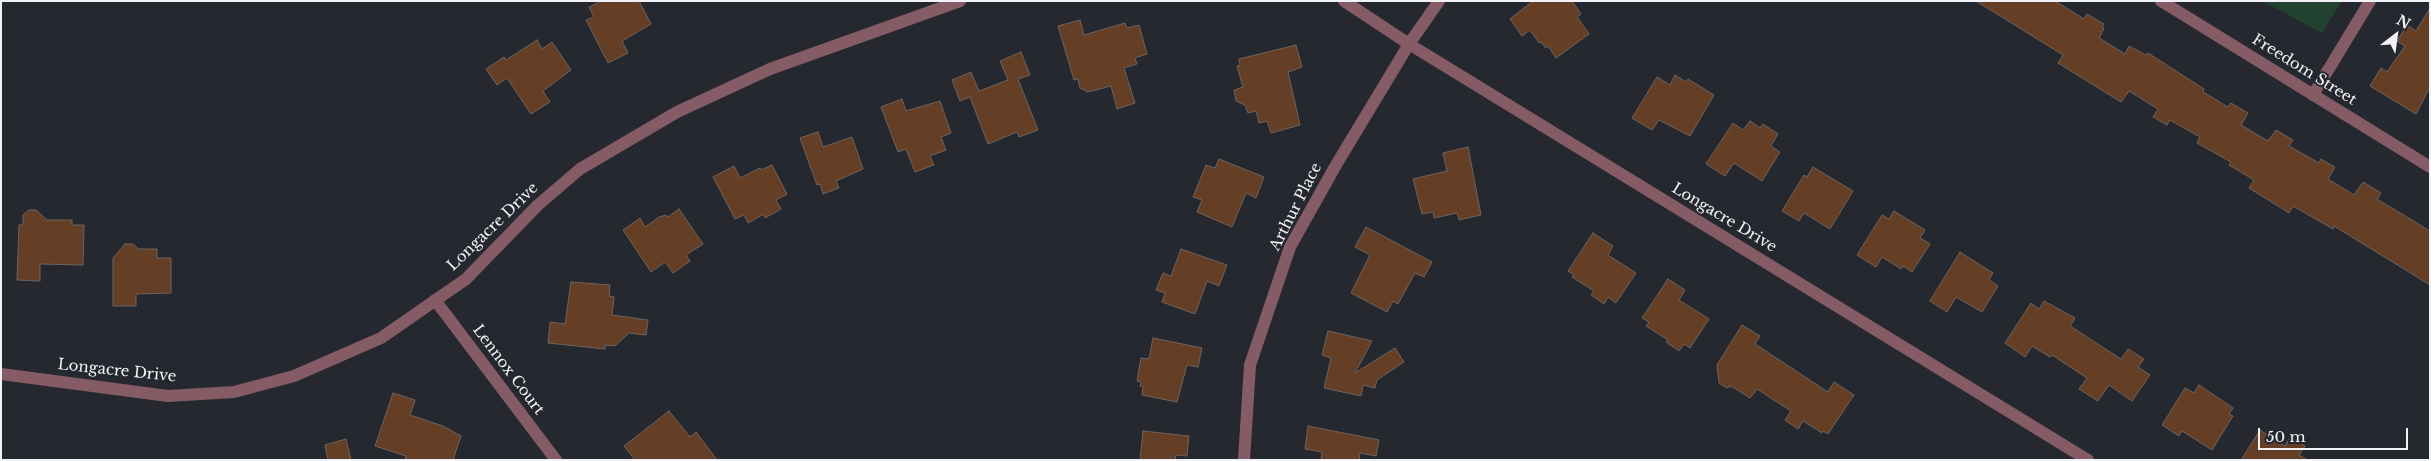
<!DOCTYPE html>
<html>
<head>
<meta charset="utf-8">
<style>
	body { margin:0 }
	#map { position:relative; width:2431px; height:461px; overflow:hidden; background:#262830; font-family:"Libre Baskerville",serif }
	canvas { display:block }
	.frame { position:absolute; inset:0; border:2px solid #f0f2f7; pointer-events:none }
	.north { position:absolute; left:2371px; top:10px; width:50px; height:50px; -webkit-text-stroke:4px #262830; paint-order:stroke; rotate:30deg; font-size:14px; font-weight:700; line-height:20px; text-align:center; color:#f0f2f7 }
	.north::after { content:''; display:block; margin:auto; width:18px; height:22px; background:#f0f2f7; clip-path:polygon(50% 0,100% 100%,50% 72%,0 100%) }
	.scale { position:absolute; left:2258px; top:428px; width:150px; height:22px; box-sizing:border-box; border:2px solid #f0f2f7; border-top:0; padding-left:6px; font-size:15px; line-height:18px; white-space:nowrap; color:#f0f2f7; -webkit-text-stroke:4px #262830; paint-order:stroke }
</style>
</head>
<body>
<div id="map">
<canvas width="2431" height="461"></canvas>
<div class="frame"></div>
<div class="north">N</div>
<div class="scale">50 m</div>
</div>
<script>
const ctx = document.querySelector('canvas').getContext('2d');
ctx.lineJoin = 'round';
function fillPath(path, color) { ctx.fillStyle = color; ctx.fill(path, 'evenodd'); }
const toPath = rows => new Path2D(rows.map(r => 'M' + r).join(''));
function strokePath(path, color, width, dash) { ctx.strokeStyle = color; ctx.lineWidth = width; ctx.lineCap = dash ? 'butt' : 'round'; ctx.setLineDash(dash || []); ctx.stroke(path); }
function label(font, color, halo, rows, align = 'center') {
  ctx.font = font + ' "Libre Baskerville",serif'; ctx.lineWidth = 4; ctx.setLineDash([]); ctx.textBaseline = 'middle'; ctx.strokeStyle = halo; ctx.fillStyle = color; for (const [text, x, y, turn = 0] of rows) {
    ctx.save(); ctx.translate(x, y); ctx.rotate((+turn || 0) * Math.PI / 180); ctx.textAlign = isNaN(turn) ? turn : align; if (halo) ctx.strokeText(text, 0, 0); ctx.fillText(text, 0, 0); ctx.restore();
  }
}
const green = toPath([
	[2262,1,2342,1,2322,33]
]);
const building = toPath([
	[601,1,639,1,651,24,622,41,628,53,608,63,586,20,594,17,589,7,601,1],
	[1533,1,1572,1,1581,14,1577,17,1589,34,1556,58,1548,46,1546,48,1541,42,1539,43,1530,30,1522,36,1510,19,1533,1],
	[1976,1,2055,1,2084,19,2087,14,2104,24,2102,27,2104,28,2099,38,2125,54,2129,46,2146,55,2148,53,2204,89,2203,92,2228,107,2231,103,2248,113,2241,125,2268,141,2276,130,2293,140,2289,146,2319,163,2321,159,2335,167,2328,179,2354,195,2363,182,2381,193,2377,199,2430,231,2430,285,2334,226,2333,229,2293,206,2289,213,2249,188,2254,180,2229,165,2231,162,2197,143,2200,137,2170,120,2167,125,2153,117,2158,109,2129,91,2121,102,2058,63,2063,55,1976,1],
	[2430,8,2430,87,2416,114,2370,86,2381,68,2387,72,2405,46,2397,41,2407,25,2416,31,2430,8],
	[1080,20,1084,35,1125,23,1127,28,1139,25,1147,54,1135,58,1137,64,1124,68,1135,103,1117,109,1111,86,1088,92,1080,88,1078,79,1074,80,1058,26,1080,20],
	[537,40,542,49,552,42,571,70,543,91,550,102,531,114,507,78,497,85,486,69,504,57,506,60,537,40],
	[1296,45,1302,67,1288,72,1300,125,1271,133,1267,121,1259,123,1256,111,1248,113,1245,105,1236,101,1234,90,1243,87,1237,66,1240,65,1239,59,1296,45],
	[1021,52,1030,75,1018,79,1038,130,1019,137,1017,132,988,144,970,97,960,101,952,80,971,72,979,91,1008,80,1000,61,1021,52],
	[1675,75,1686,82,1688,79,1714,95,1690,136,1659,120,1652,130,1632,118,1657,77,1670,85,1675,75],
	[902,99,906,111,940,101,951,133,941,137,946,150,930,156,934,165,915,172,906,149,898,152,881,107,902,99],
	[1750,121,1760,128,1763,124,1778,134,1771,146,1780,152,1762,181,1734,163,1725,176,1706,164,1733,123,1743,130,1750,121],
	[818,132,823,147,852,137,863,169,836,181,839,188,823,194,820,184,817,185,800,138,818,132],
	[1468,147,1481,215,1459,220,1457,213,1434,218,1433,212,1422,214,1413,179,1447,171,1443,153,1468,147],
	[1219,159,1264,177,1256,198,1246,193,1232,227,1197,212,1202,200,1193,197,1206,165,1215,168,1219,159],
	[772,165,787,194,776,200,781,209,765,218,764,214,748,223,744,215,735,219,713,177,734,166,740,178,760,168,761,170,772,165],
	[1813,167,1853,191,1830,229,1804,213,1799,221,1782,211,1804,175,1807,177,1813,167],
	[679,209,703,244,686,255,690,261,673,273,665,262,651,272,623,230,640,218,645,227,659,217,666,215,668,217,679,209],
	[29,210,36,210,47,220,72,220,72,225,84,225,83,265,40,264,40,281,17,280,19,225,23,225,23,215,29,210],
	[1894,211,1925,230,1920,238,1930,244,1912,272,1903,266,1901,269,1882,257,1876,267,1857,255,1882,215,1889,219,1894,211],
	[1366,227,1432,262,1424,277,1415,273,1398,304,1393,301,1387,312,1351,293,1370,255,1355,247,1366,227],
	[1593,233,1613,246,1608,255,1636,273,1616,303,1608,297,1604,304,1591,295,1594,291,1572,277,1574,275,1568,271,1593,233],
	[125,244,133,244,138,249,157,249,157,258,171,258,171,293,136,294,136,306,113,306,113,258,125,244],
	[1181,249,1227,265,1219,286,1207,281,1195,314,1162,302,1165,293,1156,290,1163,273,1171,276,1181,249],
	[1960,252,1993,273,1989,280,1998,286,1982,312,1956,297,1947,312,1930,301,1960,252],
	[1668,279,1685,290,1679,300,1709,319,1690,348,1684,344,1679,351,1666,342,1668,340,1646,326,1649,322,1642,318,1668,279],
	[571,282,610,285,609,296,614,297,612,315,648,320,646,335,629,333,615,346,605,345,605,349,548,343,550,322,565,324,571,282],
	[2044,301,2075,318,2070,326,2121,359,2128,349,2144,359,2138,367,2150,375,2132,401,2109,385,2098,401,2079,389,2087,378,2052,355,2050,357,2032,346,2025,357,2005,343,2031,303,2039,309,2044,301],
	[1742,325,1760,336,1755,344,1828,392,1834,382,1854,395,1828,434,1823,431,1822,433,1803,421,1798,429,1785,420,1791,411,1757,389,1750,398,1731,386,1727,388,1719,383,1717,365,1742,325],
	[1328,331,1372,341,1355,373,1395,348,1404,362,1377,380,1375,388,1363,385,1361,396,1324,388,1331,358,1322,355,1328,331],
	[1153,338,1202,348,1198,367,1187,365,1177,402,1142,395,1143,387,1140,386,1141,382,1137,381,1141,358,1149,359,1153,338],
	[2199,385,2233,408,2229,414,2233,416,2212,450,2182,431,2179,436,2162,425,2185,388,2194,393,2199,385],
	[393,393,415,400,410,415,443,426,461,436,453,460,405,460,406,456,375,446,393,393],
	[669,411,690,437,696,432,717,460,635,460,624,446,669,411],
	[1308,426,1379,440,1376,456,1360,453,1359,460,1321,460,1322,452,1305,449,1308,426],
	[2260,430,2285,446,2291,436,2305,446,2299,455,2307,460,2241,460,2260,430],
	[1143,431,1189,436,1187,456,1176,455,1175,460,1140,460,1143,431],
	[346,439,351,460,328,460,325,445,346,439]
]);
const minor = toPath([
	[1344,1,1409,44,2088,460],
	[2161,1,2430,167],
	[2313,95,2370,1],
	[435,300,556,460],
	[1,374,168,396,234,392,294,376,381,338,466,279,538,205,580,169,677,112,770,69,960,1],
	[1244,460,1250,365,1290,247,1336,165,1409,44,1439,1]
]);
const streetNames = [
	["Freedom Street",2304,70,32],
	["Arthur Place",1296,207,-63],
	["Longacre Drive",1724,218,31],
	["Longacre Drive",493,227,-44],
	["Lennox Court",508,370,53],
	["Longacre Drive",117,371,6]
];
fillPath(green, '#224231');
fillPath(building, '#643e25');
strokePath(building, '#6e645f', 1);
strokePath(minor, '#855b65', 12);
label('15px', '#f0f2f7', '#262830', streetNames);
</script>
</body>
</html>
